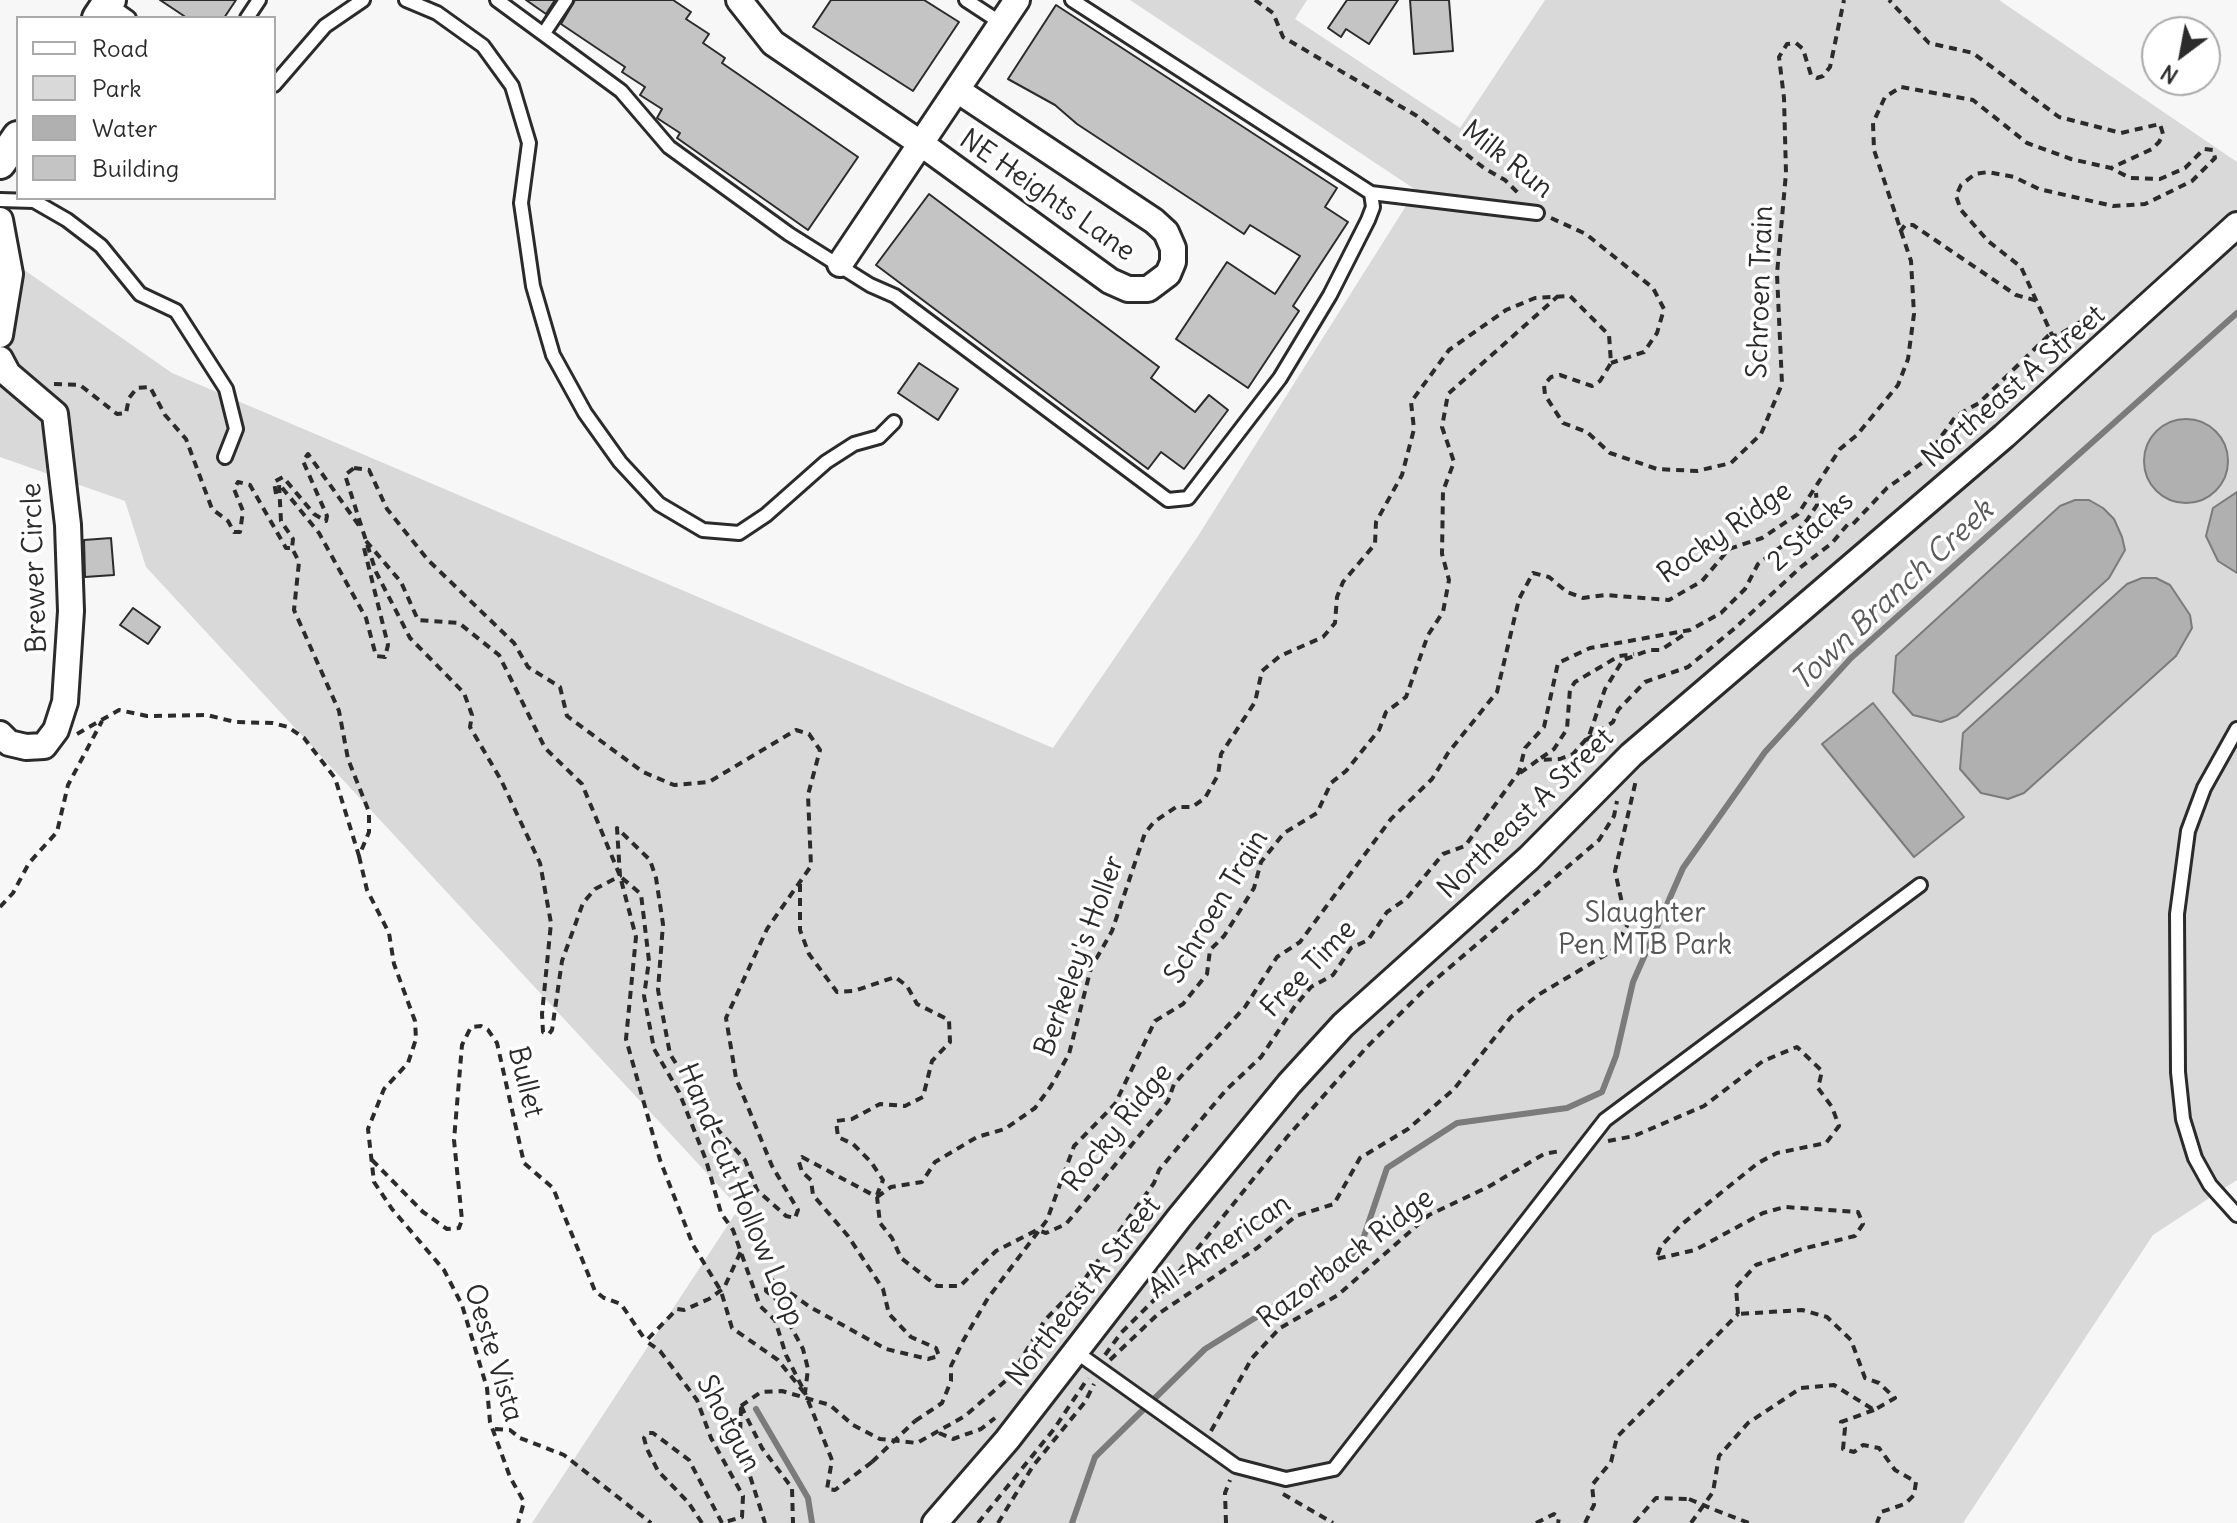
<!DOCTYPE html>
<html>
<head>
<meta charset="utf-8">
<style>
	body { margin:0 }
	#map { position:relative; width:2237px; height:1523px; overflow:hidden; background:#f7f7f7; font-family:Delius,sans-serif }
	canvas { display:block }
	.legend { position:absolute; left:16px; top:16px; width:260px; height:184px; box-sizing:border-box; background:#fff; border:2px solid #aaa; margin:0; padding:10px 14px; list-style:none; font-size:24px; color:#2b2b2b }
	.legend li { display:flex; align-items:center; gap:16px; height:40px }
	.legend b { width:40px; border:2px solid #aaa }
	.north { position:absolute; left:2141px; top:16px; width:80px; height:80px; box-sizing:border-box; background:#fff; border:2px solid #aaa; border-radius:50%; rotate:212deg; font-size:22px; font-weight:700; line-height:32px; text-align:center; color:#2b2b2b }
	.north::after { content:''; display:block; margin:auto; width:28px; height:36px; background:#2b2b2b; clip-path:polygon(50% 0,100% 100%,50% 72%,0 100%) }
</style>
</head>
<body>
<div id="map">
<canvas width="2237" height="1523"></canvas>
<ul class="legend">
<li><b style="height:10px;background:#fff"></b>Road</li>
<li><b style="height:22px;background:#d9d9d9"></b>Park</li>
<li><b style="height:22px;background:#b0b0b0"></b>Water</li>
<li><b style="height:22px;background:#c4c4c4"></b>Building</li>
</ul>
<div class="north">N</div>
</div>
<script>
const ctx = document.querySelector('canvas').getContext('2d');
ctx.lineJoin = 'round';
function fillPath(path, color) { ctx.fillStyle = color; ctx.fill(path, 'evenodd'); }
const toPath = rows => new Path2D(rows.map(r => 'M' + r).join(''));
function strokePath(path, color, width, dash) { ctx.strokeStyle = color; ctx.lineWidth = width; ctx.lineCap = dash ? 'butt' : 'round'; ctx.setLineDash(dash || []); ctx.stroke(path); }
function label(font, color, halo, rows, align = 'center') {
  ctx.font = font + ' Delius,sans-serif'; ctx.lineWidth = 7; ctx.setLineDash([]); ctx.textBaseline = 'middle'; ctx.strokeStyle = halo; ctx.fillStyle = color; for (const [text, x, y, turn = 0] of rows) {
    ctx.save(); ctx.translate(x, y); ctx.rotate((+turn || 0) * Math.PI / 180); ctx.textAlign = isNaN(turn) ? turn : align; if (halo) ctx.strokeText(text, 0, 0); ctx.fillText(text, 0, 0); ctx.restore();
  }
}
const green = toPath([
	[1130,0,1307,0,1295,19,1460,128,1545,0,1999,0,2237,162,2237,1180,2153,1235,1963,1523,532,1523,739,1208,146,567,125,501,0,457,0,253,172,373,1053,748,1198,536,1416,190]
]);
const water = toPath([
	'2144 461a42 42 0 1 1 84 0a42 42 0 1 1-84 0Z',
	[2237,492,2237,573,2218,561,2206,536,2213,508,2237,492],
	[2075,500,2089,500,2103,508,2114,519,2122,537,2125,550,2109,578,1957,716,1941,722,1913,715,1893,692,1896,656,2060,506,2075,500],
	[2142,578,2156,578,2170,585,2190,615,2192,628,2176,656,2024,793,2008,799,1981,793,1960,769,1963,733,2127,584,2142,578],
	[1873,703,1964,817,1914,857,1822,744,1873,703]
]);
const stream = toPath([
	[756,1409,808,1498,812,1523],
	[1072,1523,1095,1457,1205,1349,1358,1254,1387,1168,1457,1123,1567,1108,1602,1092,1616,1056,1633,982,1683,868,1765,752,1851,658,2237,313]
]);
const building = toPath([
	[160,0,236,0,224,18,187,18,160,0],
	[526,0,555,0,546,14,526,0],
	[575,0,673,0,691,12,686,19,709,34,703,43,725,58,722,63,858,157,808,230,677,138,680,133,657,118,662,109,640,95,645,87,622,72,625,67,561,24,575,0],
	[831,0,924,0,959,22,913,91,813,27,831,0],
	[1347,0,1398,0,1369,44,1346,29,1341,37,1328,28,1347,0],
	[1410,0,1449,0,1453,51,1414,54,1410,0],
	[1056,5,1337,188,1325,207,1348,222,1293,306,1299,311,1248,388,1176,339,1227,262,1275,294,1300,256,1250,225,1244,234,1077,124,1055,105,1008,79,1056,5],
	[929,194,1159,367,1151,378,1195,412,1209,395,1228,410,1184,469,1161,452,1148,469,876,265,929,194],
	[919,363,958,389,938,420,898,393,919,363],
	[111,538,114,575,85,577,84,540,111,538],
	[133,608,160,627,148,644,120,625,133,608]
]);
const path = toPath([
	[1255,0,1273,13,1283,37,1417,116,1484,168,1505,180,1519,194],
	[1551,218,1586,234,1653,288,1664,309,1657,333,1644,352,1611,363],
	[1900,232,1905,225,1913,225,2016,295,2038,301],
	[2106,317,2093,314,2057,336,2052,335,2021,267,1988,241,1961,210,1956,196,1961,185,1975,174,1988,172,2014,177,2039,189,2113,206,2145,204,2192,181,2215,158,2213,150,2204,149,2185,168,2160,179,2130,178,2111,168],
	[54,384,80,385,117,414,126,413,129,398,137,388,150,387,165,415,186,439,212,509,228,521,234,532,240,532,243,511,234,489,238,482,250,485,286,548,292,548],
	[354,468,369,470,387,509,428,560,514,643,528,667,560,687,567,716,643,772,674,785,709,782,796,730,809,734,820,750,808,795,811,866,767,929,726,1018,736,1078,772,1166,798,1210,795,1218,786,1216,757,1190,745,1160,719,1131,670,1054,658,990,663,924,656,878,650,860,617,828,620,876,595,889,583,903,562,961,552,1030,549,1034,543,1032,542,1014,551,923,540,863,501,780,470,727,472,715,464,693,410,638,376,572,345,475,354,468],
	[276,494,274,482,283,477,314,514,326,521,327,516,303,461,308,454,360,527],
	[366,541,401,582,418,620,459,623,499,655,545,748,582,784,620,876,636,937,626,1039,660,1160,693,1245,721,1291,732,1328,778,1360,806,1395],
	[77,734,119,710,147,716,207,715,235,722,273,723,288,727,304,738,335,778,359,856,369,832,369,812,348,759,339,711,294,610,299,562,292,548,293,539,281,521,279,484,319,533,366,618,376,656,385,657,388,645,363,544],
	[1586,740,1613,722,1618,710,1645,682,1688,667,1735,628,1801,567,1832,543,1848,524,1853,524,1887,488,1922,463,1956,416,1979,403,2050,334],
	[1541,758,1554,749,1567,729,1570,689,1575,682,1619,656,1634,654],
	[1520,773,1538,760,1560,759,1573,754,1589,736,1605,689,1623,660,1650,650,1661,650,1688,632],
	[359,856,367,890,389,933,394,964,415,1021,416,1039,408,1063,384,1089,368,1129,374,1182,392,1209,444,1270,462,1305,487,1388,490,1422,510,1477,524,1502,518,1523],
	[622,878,641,894,649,961,644,996,654,1049,679,1092,706,1160,721,1213,733,1230,760,1306,775,1320,786,1355,804,1391],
	[800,884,800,930,809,954,837,992,854,991,895,977,907,986,917,1004,949,1020,950,1042,932,1061,923,1097,905,1106,880,1104,852,1119,836,1121,838,1137,853,1144,871,1162,883,1180,877,1195],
	[0,907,13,893,29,863,57,832,68,785,102,721],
	[1608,1141,1634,1136,1704,1106,1763,1061,1797,1047,1822,1071,1818,1088,1832,1107,1839,1126,1826,1143,1777,1153,1758,1163,1681,1225,1661,1246,1656,1259,1695,1250,1763,1213,1785,1207,1858,1212,1863,1224,1855,1236,1802,1249,1756,1265,1736,1287,1738,1314],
	[372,1160,423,1212,447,1229,459,1228,462,1220,454,1140,462,1045,471,1027,481,1026,488,1030,497,1043,524,1163,553,1188,595,1291,604,1298,621,1304,646,1341],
	[877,1197,891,1187,922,1182,935,1162,977,1137,1005,1129,1035,1108,1051,1086,1069,1054,1091,968,1112,931,1145,833,1154,822,1176,807,1192,807,1205,798,1218,775,1221,754,1255,702,1262,671,1280,656,1323,637,1335,623,1337,597,1343,582,1375,544,1376,522,1402,475,1414,429,1411,402,1449,350,1506,310,1535,298,1570,296,1609,335,1611,363,1600,381,1592,386,1560,375,1551,377,1544,385,1545,395,1563,423,1587,432,1610,453,1657,469,1697,471,1731,463,1761,434,1782,384,1777,274,1786,173,1784,98,1779,57,1787,44,1796,43,1803,49,1811,75,1817,78,1823,76,1830,67,1844,0],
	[1105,1355,1121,1333,1165,1289,1287,1137,1366,1048,1429,985,1599,840,1614,816,1617,801],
	[1110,1360,1158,1314,1257,1248,1296,1216,1334,1204,1360,1158,1408,1129,1454,1089,1511,1017,1538,995,1612,951,1627,926,1615,871,1636,780],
	[741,1406,761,1392,782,1391,830,1405,853,1425,880,1439,917,1443,965,1416,1011,1376,1045,1320,1084,1280,1154,1183,1159,1170,1226,1090,1261,1057,1295,1006,1311,987,1333,975,1351,948,1368,940,1387,912,1406,899,1443,854,1465,846,1519,772,1525,748,1544,727,1558,663,1590,648,1690,630,1721,613,1745,589,1758,564,1786,543,1807,520,1817,505,1816,493],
	[741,1406,762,1448,792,1488,793,1523],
	[741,1408,740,1435,744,1457,765,1523],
	[1874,1410,1841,1422,1845,1428,1843,1449,1854,1452,1863,1445,1879,1448,1895,1470,1916,1482,1914,1495,1905,1504,1881,1512,1877,1523],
	[915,1421,942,1403,951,1381,951,1366,963,1341,988,1298,1047,1220,1074,1146,1115,1104,1155,1021,1183,1004,1207,974,1210,950,1224,936,1254,888,1261,862,1284,833,1317,813,1331,783,1346,771,1379,730,1386,712,1406,697,1428,635,1443,612,1449,580,1442,554,1443,491,1454,462,1442,427,1448,394,1558,296],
	[495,1429,510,1430,520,1438,564,1455,651,1523],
	[1211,1431,1252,1358,1280,1328,1338,1295,1429,1215,1488,1187,1544,1154,1560,1151],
	[939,1433,953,1439,981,1429,995,1418],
	[872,1462,835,1490,827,1489,832,1460,805,1393,808,1369,803,1349,776,1299,766,1291,766,1282,772,1280,810,1307,886,1349,928,1359,939,1356,936,1348,911,1337,889,1314,883,1289,848,1236,813,1195,811,1180,802,1172,799,1162,802,1157,877,1197,880,1223,892,1238,901,1258,937,1286,960,1286,996,1251,1037,1230,1046,1233,1066,1224,1168,1101,1174,1084,1245,1007,1277,957,1300,942,1391,819,1432,779,1448,753,1497,692,1519,599,1533,573,1549,577,1567,592,1583,598,1605,595,1669,600,1702,581,1729,549,1762,538,1798,514,1840,449,1857,435,1898,385,1908,359,1914,314,1911,261,1874,150,1873,123,1885,97,1901,87,1973,100,2027,143,2071,159,2111,168,2152,149,2159,142,2163,134,2160,124,2121,133,2059,117,1973,53,1929,43,1889,0],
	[1283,1494,1333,1523],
	[1715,1510,1749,1523],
	[702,1523,688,1502,658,1471,647,1449,644,1438,648,1433,653,1433,689,1460,722,1523,742,1517,743,1496,711,1438,697,1400,660,1351,646,1341,677,1309,684,1310,709,1299,724,1288,741,1251],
	[978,1523,1054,1429,1088,1378],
	[998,1523,1033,1466,1085,1402,1094,1384],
	[1226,1523,1225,1493,1230,1480],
	[1536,1523,1554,1514,1559,1518,1558,1523],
	[1585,1523,1594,1505,1592,1485,1611,1462,1617,1437,1738,1314],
	[1634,1523,1656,1498,1689,1499],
	[1691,1523,1713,1492,1719,1456,1748,1423,1801,1388,1834,1385,1874,1410,1895,1398,1879,1383,1865,1378,1851,1340,1827,1317,1802,1310,1738,1314]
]);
const service = toPath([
	[406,0,437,13,483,46,512,86,529,143,521,203,533,286,553,355,585,413,620,462,659,504,703,530,739,533,766,515,826,462,854,444,879,437,894,422],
	[497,0,621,91,669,147,789,234,870,285,895,296,1168,500,1188,498,1280,378,1330,295,1368,220,1373,207,1371,193,1072,0],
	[966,0,1001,23],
	[108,3,129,18],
	[247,18,259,0],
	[544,33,566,0],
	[274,85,325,26,363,0],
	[1371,193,1537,213],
	[0,200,34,201,67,220,101,246,140,294,176,311,226,389,236,429,225,457],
	[2237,729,2204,788,2188,831,2177,914,2178,1072,2183,1119,2195,1158,2210,1185,2237,1215],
	[1076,1352,1236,1466,1286,1479,1334,1469,1605,1120,1920,885]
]);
const minor = toPath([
	[739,0,773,43,923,145,1110,281,1128,289,1148,289,1168,274,1173,262,1173,248,1166,232,1154,221,957,90],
	[0,220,10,274,0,335],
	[840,264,1017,0],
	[0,359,8,374,55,414,68,525,71,611,65,702,56,730,44,746,26,747,9,743,0,734],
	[935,1523,1007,1440,1179,1218,1289,1084,1343,1025,1529,858,1631,755,2004,436,2237,225]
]);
const tertiary = toPath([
	[98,18,110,0],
	[0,163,18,137]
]);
const pathBridge = toPath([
	[872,1462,915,1421],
	[1689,1499,1715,1510]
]);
const streetNames = [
	["Milk Run",1507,160,38],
	["NE Heights Lane",1047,196,35],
	["Schroen Train",1761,292,-88],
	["Northeast A Street",2014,387,-41],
	["2 Stacks",1811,532,-42],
	["Rocky Ridge",1725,533,-35],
	["Brewer Circle",35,568,-92],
	["Northeast A Street",1526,814,-44],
	["Schroen Train",1217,907,-59],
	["Berkeley's Holler",1080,956,-70],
	["Free Time",1309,969,-46],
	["Bullet",525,1082,76],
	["Rocky Ridge",1118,1128,-51],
	["Hand-cut Hollow Loop",740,1195,67],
	["All-American",1220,1247,-34],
	["Razorback Ridge",1346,1259,-37],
	["Northeast A Street",1084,1292,-52],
	["Oeste Vista",493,1353,73],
	["Shotgun",728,1424,62]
];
const parkNames = [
	["Slaughter",1645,914],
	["Pen MTB Park",1645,946]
];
const waterNames = [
	["Town Branch Creek",1893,596,-43]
];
fillPath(green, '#d9d9d9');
fillPath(water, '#b0b0b0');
strokePath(water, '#7b7b7b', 2);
strokePath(stream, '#7b7b7b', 6);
fillPath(building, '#c4c4c4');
strokePath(building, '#2b2b2b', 2);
strokePath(service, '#2b2b2b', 18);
strokePath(minor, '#2b2b2b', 30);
strokePath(tertiary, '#2b2b2b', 36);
strokePath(path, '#2b2b2b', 4, [8, 6]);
strokePath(service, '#fff', 12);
strokePath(minor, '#fff', 24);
strokePath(tertiary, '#fff', 30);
strokePath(pathBridge, '#2b2b2b', 4, [8, 6]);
label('28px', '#2b2b2b', '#fff', streetNames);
label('28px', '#565656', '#fff', parkNames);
label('italic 30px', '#5a5a5a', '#fff', waterNames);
</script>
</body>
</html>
